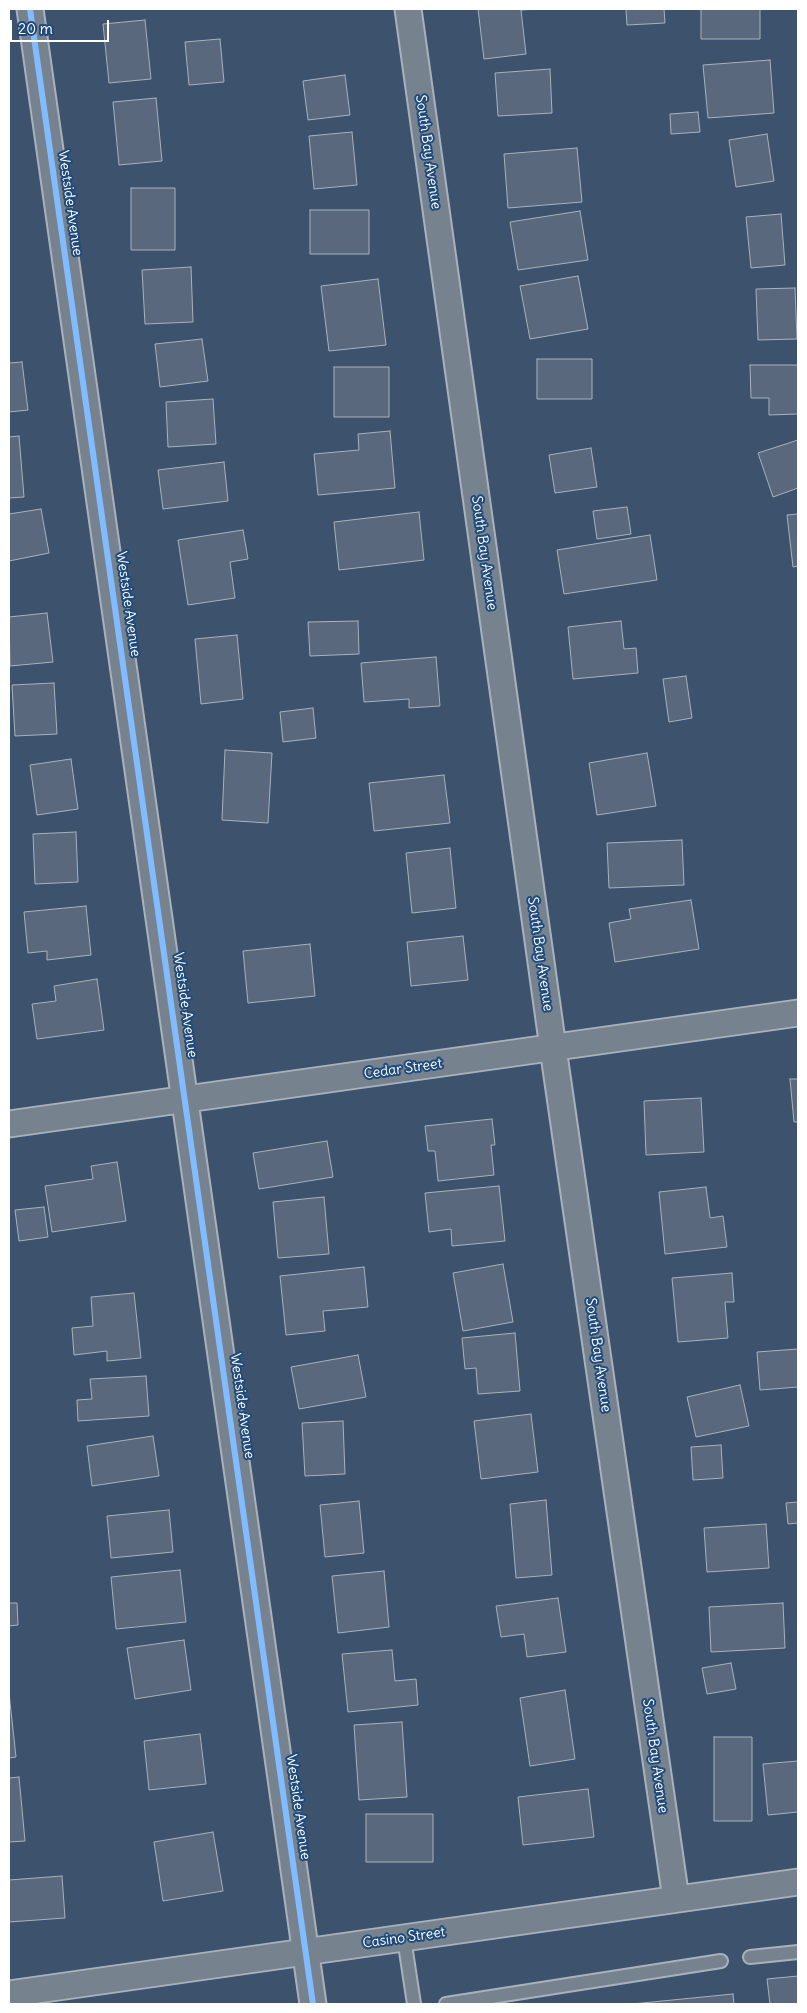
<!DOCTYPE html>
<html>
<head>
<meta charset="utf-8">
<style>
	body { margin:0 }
	#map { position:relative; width:807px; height:2013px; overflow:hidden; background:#3d536d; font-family:Delius,sans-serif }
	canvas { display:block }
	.frame { position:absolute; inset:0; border:10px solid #fff; pointer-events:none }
	.scale { position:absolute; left:10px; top:20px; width:99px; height:22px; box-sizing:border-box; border:2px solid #fff; border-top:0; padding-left:6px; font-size:15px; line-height:18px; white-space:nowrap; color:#fff; -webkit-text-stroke:4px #1f4a7a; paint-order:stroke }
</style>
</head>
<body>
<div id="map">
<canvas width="807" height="2013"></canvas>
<div class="frame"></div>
<div class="scale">20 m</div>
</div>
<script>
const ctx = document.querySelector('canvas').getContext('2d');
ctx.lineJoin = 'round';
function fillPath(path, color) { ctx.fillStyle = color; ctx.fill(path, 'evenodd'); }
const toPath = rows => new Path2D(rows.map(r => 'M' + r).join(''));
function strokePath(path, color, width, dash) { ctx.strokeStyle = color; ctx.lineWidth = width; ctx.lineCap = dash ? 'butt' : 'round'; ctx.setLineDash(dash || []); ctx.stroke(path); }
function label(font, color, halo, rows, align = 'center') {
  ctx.font = font + ' Delius,sans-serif'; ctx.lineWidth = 4; ctx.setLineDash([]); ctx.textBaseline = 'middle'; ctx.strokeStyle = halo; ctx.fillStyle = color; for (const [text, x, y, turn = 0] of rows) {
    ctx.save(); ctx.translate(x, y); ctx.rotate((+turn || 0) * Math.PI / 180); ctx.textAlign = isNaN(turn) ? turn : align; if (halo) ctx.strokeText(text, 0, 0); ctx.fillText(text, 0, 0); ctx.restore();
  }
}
const building = toPath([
	[478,9,537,9,521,10,526,54,484,59,478,9],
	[626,9,664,9,665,23,627,25,626,9],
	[701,9,760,9,760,39,701,39,701,9],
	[145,20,151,79,109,83,103,24,145,20],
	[220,39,224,82,189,85,185,42,220,39],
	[770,60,774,113,708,118,703,65,770,60],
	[550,69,552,113,498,116,495,73,550,69],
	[345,75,350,115,308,120,303,81,345,75],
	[156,98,162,161,119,165,113,102,156,98],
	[698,112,700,132,671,134,670,114,698,112],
	[352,132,357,185,314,189,309,136,352,132],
	[767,134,774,181,736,187,729,140,767,134],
	[577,148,582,202,508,208,504,154,577,148],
	[131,188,175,188,175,250,131,250,131,188],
	[310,210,369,210,369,254,310,254,310,210],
	[580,211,588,260,518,270,510,222,580,211],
	[781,214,785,265,751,268,746,217,781,214],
	[191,267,193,322,145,324,142,270,191,267],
	[578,276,588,329,530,339,520,286,578,276],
	[378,279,386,345,329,351,321,286,378,279],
	[795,288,797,339,758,340,756,289,795,288],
	[202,339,208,381,160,387,155,344,202,339],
	[537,359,592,359,592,399,537,399,537,359],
	[22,362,28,410,9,412,9,363,22,362],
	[750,365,798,365,798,414,769,415,769,398,751,398,750,365],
	[334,367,389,367,389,417,334,417,334,367],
	[213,399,216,444,168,447,166,402,213,399],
	[390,431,395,488,318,495,314,454,359,450,358,434,390,431],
	[19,436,24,497,9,498,9,437,19,436],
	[798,440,798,488,773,497,758,453,798,440],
	[591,448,597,487,555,493,549,455,591,448],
	[224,462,228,501,163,509,158,470,224,462],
	[627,507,631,534,597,539,593,511,627,507],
	[41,509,49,553,9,561,9,514,41,509],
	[419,512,424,560,339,570,334,522,419,512],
	[798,514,798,566,793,567,787,515,798,514],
	[243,530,248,559,230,562,235,598,188,605,178,540,243,530],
	[650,535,657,580,564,594,557,550,650,535],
	[47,613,53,662,10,666,9,617,47,613],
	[358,621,359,654,310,656,308,622,358,621],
	[621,621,624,649,636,648,638,673,573,679,568,627,621,621],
	[237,635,243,699,201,704,195,639,237,635],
	[436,657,440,706,409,708,409,699,364,702,361,663,436,657],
	[686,676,692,718,669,722,663,679,686,676],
	[54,683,57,734,15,736,12,685,54,683],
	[313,708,316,738,283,742,280,712,313,708],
	[225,750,272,753,268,823,222,820,225,750],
	[647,753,656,806,597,815,589,763,647,753],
	[71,759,78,809,37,815,30,765,71,759],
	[444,775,450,823,374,831,369,783,444,775],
	[76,832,78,882,35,884,33,834,76,832],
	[682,840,684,885,609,888,607,843,682,840],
	[450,848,456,908,412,913,406,853,450,848],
	[691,900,699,949,615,962,609,923,631,919,629,909,691,900],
	[86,906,91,955,47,960,47,951,28,953,24,912,86,906],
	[463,936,468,980,411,986,407,942,463,936],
	[310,944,315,996,248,1003,243,951,310,944],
	[97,979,104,1030,37,1039,32,1004,56,1001,54,986,97,979],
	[790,1079,798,1079,798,1122,794,1122,790,1079],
	[701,1098,704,1152,646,1155,644,1101,701,1098],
	[492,1119,495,1145,491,1145,494,1175,438,1181,435,1151,428,1151,425,1126,492,1119],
	[327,1141,333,1177,259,1189,253,1153,327,1141],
	[117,1162,126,1221,52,1232,45,1186,93,1179,91,1166,117,1162],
	[499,1186,505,1241,452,1246,451,1229,429,1232,425,1193,499,1186],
	[706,1187,710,1218,723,1216,727,1247,665,1254,659,1192,706,1187],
	[324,1197,329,1254,278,1258,273,1202,324,1197],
	[44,1207,48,1237,19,1241,15,1210,44,1207],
	[503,1264,513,1322,463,1331,453,1273,503,1264],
	[364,1267,368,1307,323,1311,325,1331,286,1335,280,1276,364,1267],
	[732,1273,734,1302,725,1302,728,1338,678,1342,672,1278,732,1273],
	[134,1293,141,1358,107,1361,107,1351,74,1355,72,1328,93,1326,91,1297,134,1293],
	[515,1333,520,1391,478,1394,476,1368,465,1369,462,1338,515,1333],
	[798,1349,798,1387,760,1390,757,1352,798,1349],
	[358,1355,366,1397,299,1409,291,1367,358,1355],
	[146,1376,149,1416,78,1421,77,1400,92,1399,90,1379,146,1376],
	[740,1385,749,1426,696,1437,687,1397,740,1385],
	[531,1414,538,1472,481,1479,474,1421,531,1414],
	[343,1421,345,1474,305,1476,302,1423,343,1421],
	[153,1436,159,1476,92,1486,87,1446,153,1436],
	[721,1445,723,1478,693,1480,691,1447,721,1445],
	[546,1500,552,1575,516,1578,510,1504,546,1500],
	[359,1501,364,1553,325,1557,320,1505,359,1501],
	[798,1502,798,1523,788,1524,786,1503,798,1502],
	[169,1510,173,1552,111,1558,107,1516,169,1510],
	[766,1524,769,1568,707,1572,704,1528,766,1524],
	[180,1570,186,1622,116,1629,111,1577,180,1570],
	[384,1571,389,1627,338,1633,332,1576,384,1571],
	[558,1598,566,1652,527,1657,524,1634,501,1637,496,1606,558,1598],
	[9,1603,17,1603,18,1625,9,1626,9,1603],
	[783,1603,785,1648,711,1652,709,1607,783,1603],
	[184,1640,191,1690,135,1699,127,1648,184,1640],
	[392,1650,395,1681,416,1679,418,1705,348,1712,342,1654,392,1650],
	[731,1663,736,1689,707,1694,702,1668,731,1663],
	[565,1690,575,1759,530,1766,520,1698,565,1690],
	[9,1693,16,1757,9,1758,9,1693],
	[402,1722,407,1797,359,1800,354,1725,402,1722],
	[200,1734,206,1784,149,1790,144,1741,200,1734],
	[714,1737,752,1737,752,1821,714,1821,714,1737],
	[798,1761,798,1812,768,1815,763,1764,798,1761],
	[19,1777,25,1841,9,1842,9,1778,19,1777],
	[588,1789,594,1837,523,1845,518,1797,588,1789],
	[366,1814,433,1814,433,1862,366,1862,366,1814],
	[213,1832,223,1891,163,1901,154,1842,213,1832],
	[62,1876,65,1918,9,1922,9,1880,62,1876],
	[798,1976,798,2004,770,2004,767,1979,798,1976],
	[733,1994,734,2004,632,2004,733,1994]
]);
const lane = toPath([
	[404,1938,414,2004],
	[750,1957,798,1952],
	[446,2004,721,1961]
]);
const street = toPath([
	[30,9,313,2004],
	[408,9,553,1048,676,1899],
	[9,1124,798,1013],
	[9,1994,798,1882]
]);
const cycleway = toPath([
	[30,9,313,2004]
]);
const streetNames = [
	["South Bay Avenue",428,152,82],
	["Westside Avenue",70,203,82],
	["South Bay Avenue",484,553,82],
	["Westside Avenue",128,604,82],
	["South Bay Avenue",540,954,82],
	["Westside Avenue",185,1005,82],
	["Cedar Street",403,1069,-8],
	["South Bay Avenue",598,1355,82],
	["Westside Avenue",242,1406,82],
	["South Bay Avenue",655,1756,82],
	["Westside Avenue",298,1807,82],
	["Casino Street",404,1938,-8]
];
fillPath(building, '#59687d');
strokePath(building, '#a8b2bd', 1);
strokePath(lane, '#a8b2bd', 16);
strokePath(street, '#a8b2bd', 29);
strokePath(lane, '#77828f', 12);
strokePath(street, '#77828f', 25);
strokePath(cycleway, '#80bcff', 6);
label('14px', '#fff', '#1f4a7a', streetNames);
</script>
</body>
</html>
